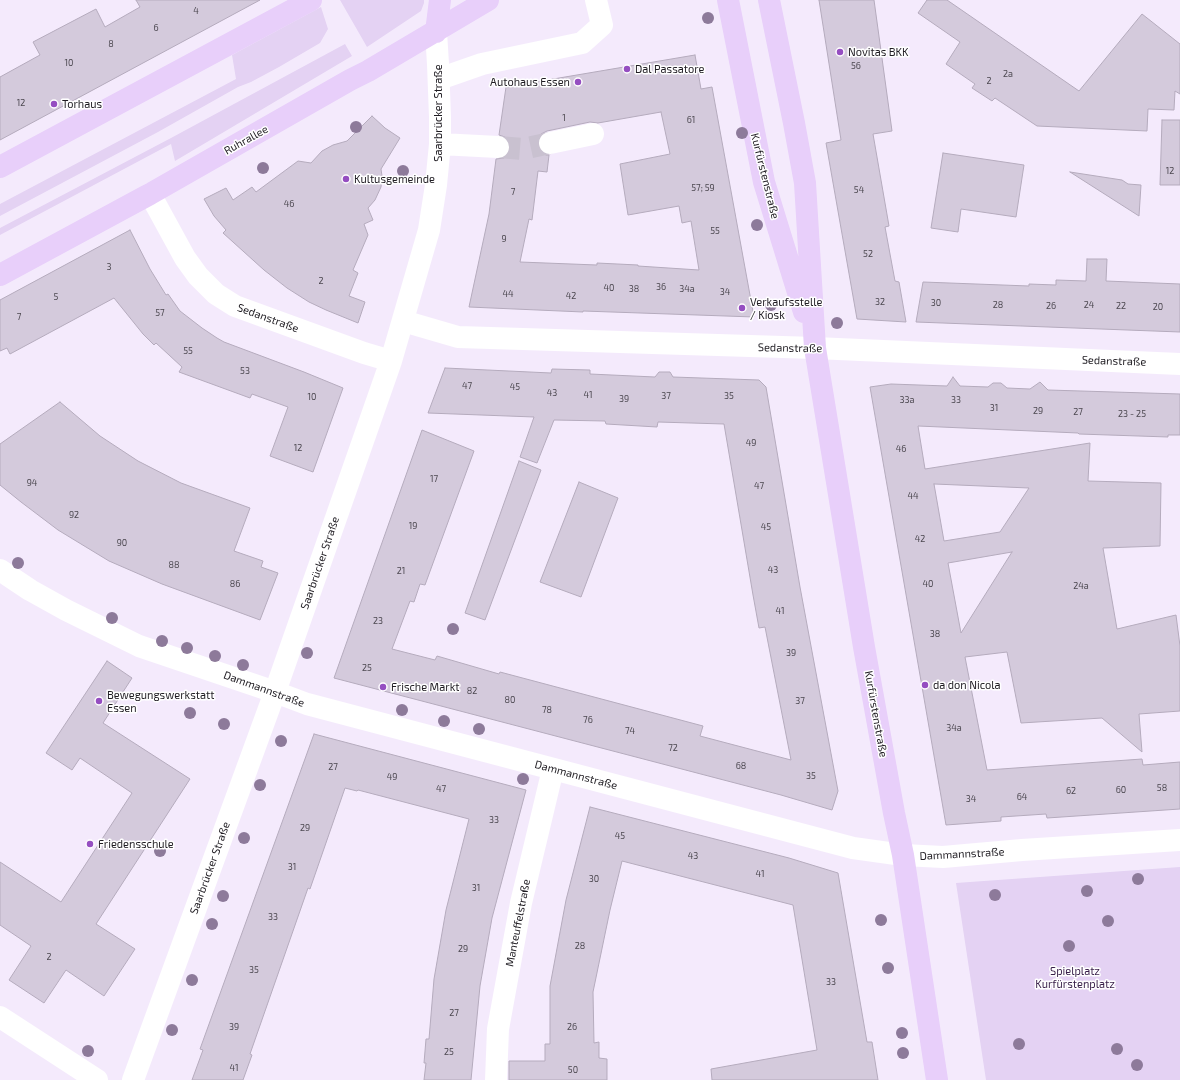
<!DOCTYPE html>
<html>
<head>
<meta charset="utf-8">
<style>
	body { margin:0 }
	canvas { display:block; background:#f4eafc }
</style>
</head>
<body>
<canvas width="1180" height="1080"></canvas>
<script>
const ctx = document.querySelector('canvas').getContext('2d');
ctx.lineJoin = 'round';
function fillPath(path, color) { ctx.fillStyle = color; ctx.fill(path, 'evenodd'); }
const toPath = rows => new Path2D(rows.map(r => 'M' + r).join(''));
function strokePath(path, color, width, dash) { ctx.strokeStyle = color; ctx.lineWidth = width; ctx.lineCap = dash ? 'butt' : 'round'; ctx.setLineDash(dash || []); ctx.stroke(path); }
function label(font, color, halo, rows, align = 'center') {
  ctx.font = font + ' "Exo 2",sans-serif'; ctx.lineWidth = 3; ctx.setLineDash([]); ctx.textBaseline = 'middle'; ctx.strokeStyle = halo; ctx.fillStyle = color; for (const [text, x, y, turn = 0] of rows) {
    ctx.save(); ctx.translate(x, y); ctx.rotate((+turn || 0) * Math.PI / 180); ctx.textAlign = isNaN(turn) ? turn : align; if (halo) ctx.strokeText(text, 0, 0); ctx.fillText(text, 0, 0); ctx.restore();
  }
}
const green = toPath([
	[340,0,424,0,424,3,421,11,367,47],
	[321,7,328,29,320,43,279,67,251,82,238,87,158,132,0,216,0,204,236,79,232,55],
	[345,44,352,56,175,161,171,144,0,235,0,228,171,138],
	[1180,867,1180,1080,986,1080,956,883]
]);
const building = toPath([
	[136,0,260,0,0,140,0,77,40,55,33,42,96,9,105,27,140,7,136,0],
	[819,0,874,0,892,131,873,134,889,226,885,227,895,281,899,282,906,322,857,319,826,143,841,140,819,0],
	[927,0,947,0,1079,91,1142,14,1180,44,1180,94,1175,91,1174,110,1148,109,1147,131,1037,126,995,98,992,101,972,88,975,84,946,64,960,42,918,13,927,0],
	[695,55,701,89,712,87,754,317,583,311,583,312,469,307,489,214,496,159,504,158,509,153,510,148,509,141,505,137,499,135,506,87,695,55],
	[661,112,670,154,620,164,628,215,679,206,682,223,691,221,699,270,638,266,638,265,597,263,597,265,520,262,529,219,532,220,538,171,547,172,549,155,546,155,541,152,538,145,538,139,541,134,547,131,590,122,598,123,661,112],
	[372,116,385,128,400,138,381,169,382,176,381,187,375,200,368,208,373,220,364,224,368,235,353,270,358,273,349,296,365,302,358,323,326,310,309,302,287,288,264,270,223,233,226,230,214,216,204,199,226,188,233,200,252,187,256,192,298,161,311,163,322,151,333,145,347,141,372,116],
	[1162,120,1180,120,1180,185,1160,185,1162,120],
	[943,153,1024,165,1016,217,961,209,958,232,931,228,943,153],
	[1070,172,1122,180,1128,184,1141,185,1139,216,1070,172],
	[130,230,150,269,166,295,168,294,180,311,202,328,217,338,224,342,304,372,343,388,313,472,270,456,288,407,252,394,250,398,179,372,182,367,156,343,154,345,143,334,114,298,10,354,7,348,0,351,0,300,130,230],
	[1087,259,1107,259,1106,281,1180,284,1180,332,916,322,923,282,1029,286,1029,284,1056,285,1056,280,1086,281,1087,259],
	[445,368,551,373,552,369,590,370,590,374,655,377,659,372,670,372,673,377,759,380,766,387,800,587,838,791,832,810,781,795,334,678,422,430,474,451,425,585,420,584,414,602,410,601,392,649,435,660,437,656,499,674,500,672,703,726,700,736,791,760,765,627,759,628,753,595,724,424,658,422,657,427,606,424,605,421,554,420,537,463,520,457,534,417,428,413,445,368],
	[953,377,960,386,988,387,993,383,1001,383,1007,388,1030,389,1040,382,1048,390,1180,394,1180,435,1168,435,1168,437,1079,434,1078,433,918,426,925,469,1090,443,1088,481,1161,483,1160,546,1103,548,1117,629,1176,615,1180,646,1180,711,1139,714,1142,752,1102,718,1021,723,1007,652,965,657,987,770,1142,759,1143,765,1180,762,1180,809,1047,818,1046,814,1001,817,1001,821,946,825,870,387,891,384,947,386,953,377],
	[934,484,1029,488,1000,532,944,541,934,484],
	[1012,552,961,633,948,563,1012,552],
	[60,402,100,436,138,461,181,483,250,508,234,551,263,561,261,567,278,573,260,620,162,584,109,561,58,530,21,502,0,485,0,444,60,402],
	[519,461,541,470,485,620,465,613,519,461],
	[579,482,618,498,581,597,540,582,579,482],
	[107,661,132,678,103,723,190,779,96,924,135,949,104,996,66,970,44,1003,9,980,31,946,0,925,0,862,61,902,132,793,80,758,72,770,46,753,107,661],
	[314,734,526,790,492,918,480,986,471,1080,424,1080,426,1063,424,1063,426,1039,429,1039,434,979,446,910,469,819,358,790,357,791,345,788,310,889,308,888,250,1054,252,1055,243,1080,192,1080,203,1050,200,1049,314,734],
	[590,807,789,858,838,873,867,1042,872,1042,878,1080,712,1080,711,1069,817,1050,793,905,622,861,610,910,593,992,594,1043,599,1042,599,1058,607,1059,607,1080,509,1080,509,1061,545,1061,545,1044,550,1044,550,986,566,900,590,807]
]);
const minorTunnel = toPath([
	[498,147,522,149,550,143]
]);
const minor = toPath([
	[439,79,482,64,582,43,602,25,596,0],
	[550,143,593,134],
	[440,144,498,147],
	[150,194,185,258,198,276,216,294,235,306,364,353,391,361],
	[403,321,458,337,815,348,1180,364],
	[0,570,30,590,66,610,139,646,275,692,307,704,853,848,903,855,943,857,1022,850,1180,840],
	[0,1017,97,1080],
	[133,1080,275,692,391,361,429,230,436,185,440,144,440,117,438,64,436,32],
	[496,1080,498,1029,521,903,553,769]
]);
const major = toPath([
	[728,0,764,182,804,312],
	[769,0,794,123,805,183,815,348,864,647,894,813,903,855,937,1080],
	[436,32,440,0],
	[0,167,311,0],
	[0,275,150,194,350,80,368,71,488,0]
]);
const trees = [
	[708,18],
	[356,127],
	[742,133],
	[263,168],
	[403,171],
	[757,225],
	[771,305],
	[837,323],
	[18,563],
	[112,618],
	[453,629],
	[162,641],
	[187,648],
	[307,653],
	[215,656],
	[243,665],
	[402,710],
	[190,713],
	[444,721],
	[224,724],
	[479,729],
	[281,741],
	[523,779],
	[260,785],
	[244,838],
	[160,851],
	[1138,879],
	[1087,891],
	[995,895],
	[223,896],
	[881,920],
	[1108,921],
	[212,924],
	[1069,946],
	[888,968],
	[192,980],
	[172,1030],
	[902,1033],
	[1019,1044],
	[1117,1049],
	[88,1051],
	[903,1053],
	[1137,1065]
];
const markers = [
	[840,52,4,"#954ec1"],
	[627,69,4,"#954ec1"],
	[578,82,4,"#954ec1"],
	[54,104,4,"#954ec1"],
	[346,179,4,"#954ec1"],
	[742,308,4,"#954ec1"],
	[925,685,4,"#954ec1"],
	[383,687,4,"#954ec1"],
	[99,701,4,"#954ec1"],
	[90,844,4,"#954ec1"]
];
const numberNames = [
	["4",196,11],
	["6",156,28],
	["8",111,44],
	["10",69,63],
	["56",856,66],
	["2a",1008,74],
	["2",989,81],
	["12",21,103],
	["1",564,118],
	["61",691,120],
	["12",1170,171],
	["57; 59",703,188],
	["54",859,190],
	["7",513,192],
	["46",289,204],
	["55",715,231],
	["9",504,239],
	["52",868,254],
	["3",109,267],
	["2",321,281],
	["36",661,287],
	["40",609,288],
	["38",634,289],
	["34a",687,289],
	["34",725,292],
	["44",508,294],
	["42",571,296],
	["5",56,297],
	["32",880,302],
	["30",936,303],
	["28",998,305],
	["24",1089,305],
	["26",1051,306],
	["22",1121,306],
	["20",1158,307],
	["57",160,313],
	["7",19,317],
	["55",188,351],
	["53",245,371],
	["47",467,386],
	["45",515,387],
	["43",552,393],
	["41",588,395],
	["37",666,396],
	["35",729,396],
	["10",312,397],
	["39",624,399],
	["33a",907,400],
	["33",956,400],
	["31",994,408],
	["29",1038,411],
	["27",1078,412],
	["23 - 25",1132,414],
	["49",751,443],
	["12",298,448],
	["46",901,449],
	["17",434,479],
	["94",32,483],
	["47",759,486],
	["44",913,496],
	["92",74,515],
	["19",413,526],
	["45",766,527],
	["42",920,539],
	["90",122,543],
	["88",174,565],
	["43",773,570],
	["21",401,571],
	["86",235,584],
	["40",928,584],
	["24a",1081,586],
	["41",780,611],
	["23",378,621],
	["38",935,634],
	["39",791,653],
	["25",367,668],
	["82",472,691],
	["80",510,700],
	["37",800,701],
	["78",547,710],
	["76",588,720],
	["34a",954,728],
	["74",630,731],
	["72",673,748],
	["68",741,766],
	["27",333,767],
	["35",811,776],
	["49",392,777],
	["58",1162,788],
	["47",441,789],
	["60",1121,790],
	["62",1071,791],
	["64",1022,797],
	["34",971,799],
	["33",494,820],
	["29",305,828],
	["45",620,836],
	["43",693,856],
	["31",292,867],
	["41",760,874],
	["30",594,879],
	["31",476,888],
	["33",273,917],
	["28",580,946],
	["29",463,949],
	["2",49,957],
	["35",254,970],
	["33",831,982],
	["27",454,1013],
	["39",234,1027],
	["26",572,1027],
	["25",449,1052],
	["41",234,1068],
	["50",573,1070]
];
const poiNames = [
	["Novitas BKK",848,52],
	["Dal Passatore",635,69],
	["Autohaus Essen",570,82,"right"],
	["Torhaus",62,104],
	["Kultusgemeinde",354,179],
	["Verkaufsstelle",750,302],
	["/ Kiosk",750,315],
	["da don Nicola",933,685],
	["Frische Markt",391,687],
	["Bewegungswerkstatt",107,695],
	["Essen",107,708],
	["Friedensschule",98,844]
];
const streetNames = [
	["Saarbrücker Straße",438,113,-90],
	["Ruhrallee",246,140,-29],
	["Kurfürstenstraße",765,176,76],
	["Sedanstraße",268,318,20],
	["Sedanstraße",790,348,1],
	["Sedanstraße",1114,361,2],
	["Saarbrücker Straße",320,563,-71],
	["Dammannstraße",264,689,20],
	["Kurfürstenstraße",876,714,80],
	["Dammannstraße",576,775,15],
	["Dammannstraße",962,854,-3],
	["Saarbrücker Straße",210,868,-70],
	["Manteuffelstraße",518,923,-79]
];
const parkNames = [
	["Spielplatz",1075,971],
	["Kurfürstenplatz",1075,984]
];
fillPath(green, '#e4d2f3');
fillPath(building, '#d4cadc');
strokePath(building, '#b5abbd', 1);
strokePath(minorTunnel, '#c9c1d0', 22, [22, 11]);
strokePath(minor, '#fff', 22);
strokePath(major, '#e8cffa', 22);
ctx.fillStyle = '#8d7a9a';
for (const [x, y] of trees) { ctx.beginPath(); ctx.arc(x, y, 6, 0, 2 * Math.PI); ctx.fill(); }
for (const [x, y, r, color] of markers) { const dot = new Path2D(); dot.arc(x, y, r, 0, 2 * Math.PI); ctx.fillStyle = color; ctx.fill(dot); strokePath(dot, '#fff', 1.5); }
label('9px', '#4c4850', null, numberNames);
label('11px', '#1f1c22', '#fff', poiNames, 'left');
label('11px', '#1f1c22', '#fff', streetNames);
label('11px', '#381e49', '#fff', parkNames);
</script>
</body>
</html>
